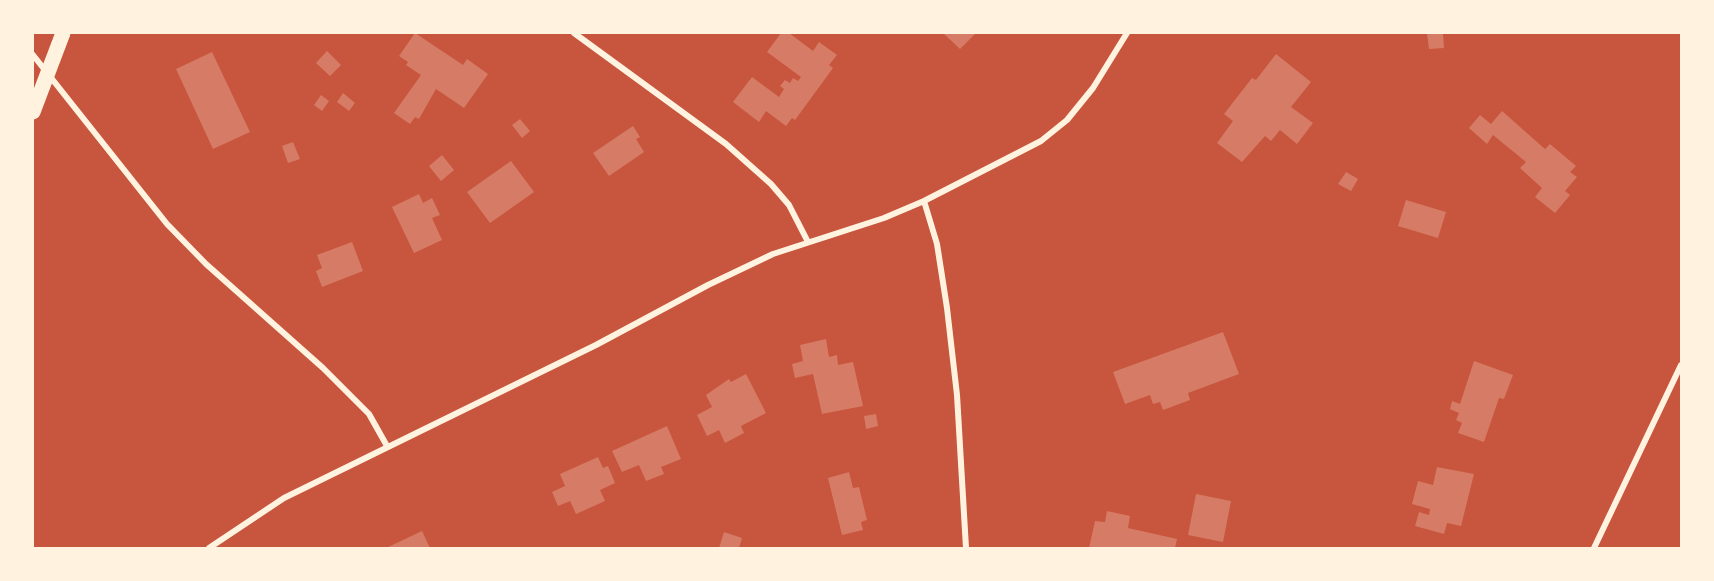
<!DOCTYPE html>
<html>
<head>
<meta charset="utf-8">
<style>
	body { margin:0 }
	#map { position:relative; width:1714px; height:581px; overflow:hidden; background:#c8553d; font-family:"Fira Sans",sans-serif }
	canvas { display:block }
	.frame { position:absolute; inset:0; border:34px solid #fff3e0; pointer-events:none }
</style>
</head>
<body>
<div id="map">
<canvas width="1714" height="581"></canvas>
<div class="frame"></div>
</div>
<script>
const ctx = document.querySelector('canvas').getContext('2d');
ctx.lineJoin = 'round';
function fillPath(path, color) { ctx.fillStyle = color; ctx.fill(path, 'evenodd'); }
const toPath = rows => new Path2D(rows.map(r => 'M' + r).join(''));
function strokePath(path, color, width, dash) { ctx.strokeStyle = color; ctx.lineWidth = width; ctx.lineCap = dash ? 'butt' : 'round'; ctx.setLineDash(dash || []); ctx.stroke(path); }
const building = toPath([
	[415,33,463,65,467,59,488,74,464,108,436,89,419,119,415,117,410,124,394,113,421,75,406,65,408,62,399,56],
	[781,33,789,33,813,51,819,42,837,55,829,65,833,68,795,120,792,118,786,126,766,111,759,122,733,102,752,77,779,97,784,89,780,86,785,80,790,83,793,78,798,81,801,77,767,52],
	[943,33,976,33,960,49],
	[1427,33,1443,33,1444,48,1429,49],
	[327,51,341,65,330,76,316,63],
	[212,52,250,132,213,149,176,69],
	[1276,54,1311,82,1291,107,1313,123,1297,144,1280,130,1271,141,1265,136,1242,162,1217,143,1233,121,1224,114,1252,78,1256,80],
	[343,93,355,103,349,111,337,102],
	[321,95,329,101,322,111,314,105],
	[1502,111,1545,149,1550,144,1576,166,1570,172,1577,177,1565,191,1570,195,1555,213,1535,197,1542,188,1520,168,1526,162,1493,135,1487,144,1469,128,1480,115,1491,124],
	[520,119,530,131,522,138,512,125],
	[633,126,640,137,636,139,644,152,609,176,593,153],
	[293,142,300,159,288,163,282,146],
	[442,155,454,170,441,181,429,166],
	[511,161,534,192,490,223,467,192],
	[1346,172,1358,179,1351,191,1338,184],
	[419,194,423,203,432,198,440,215,432,218,442,240,414,253,392,207],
	[1406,200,1446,212,1438,238,1398,226],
	[352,242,363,271,322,287,316,271,322,268,317,255],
	[1223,332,1239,374,1188,393,1190,400,1163,410,1160,402,1153,404,1150,395,1125,404,1113,372],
	[826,339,829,357,837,355,838,365,853,362,863,406,822,414,813,374,795,378,792,364,803,361,800,345],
	[1474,361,1513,375,1504,399,1499,398,1484,442,1458,433,1462,423,1456,420,1459,413,1450,409,1452,401,1460,404],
	[746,374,766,413,741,426,744,433,725,443,719,430,707,436,697,415,712,407,706,395,729,379,731,382],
	[876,414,878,426,866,429,864,416],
	[667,426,681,459,661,467,664,474,646,481,639,465,622,472,612,451],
	[598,457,603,468,608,466,615,483,600,490,605,501,576,514,570,501,558,506,552,492,565,486,560,474],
	[1437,467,1474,474,1461,526,1447,523,1444,534,1415,526,1419,512,1429,515,1430,509,1412,504,1418,481,1433,485],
	[849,472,853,488,859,487,867,520,861,522,863,530,842,535,828,478],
	[1196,494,1231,501,1223,542,1188,535],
	[1107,511,1130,516,1128,528,1177,539,1175,548,1089,548,1095,521,1105,522],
	[422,531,430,548,386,548],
	[724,532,742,538,739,548,719,548]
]);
const minor = toPath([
	[574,33,726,144,771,184,789,205,808,242],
	[33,55,167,224,206,264,323,368,369,414,387,446],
	[924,201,937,244,947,308,957,395,966,548],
	[209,548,284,498,596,345,708,285,773,254,884,218,924,201,1041,141,1067,120,1093,88,1127,33],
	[1594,548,1681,365]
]);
const primary = toPath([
	[33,112,63,33]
]);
fillPath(building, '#d67c66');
strokePath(minor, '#fff3e0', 6);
strokePath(primary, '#fff3e0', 15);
</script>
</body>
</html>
